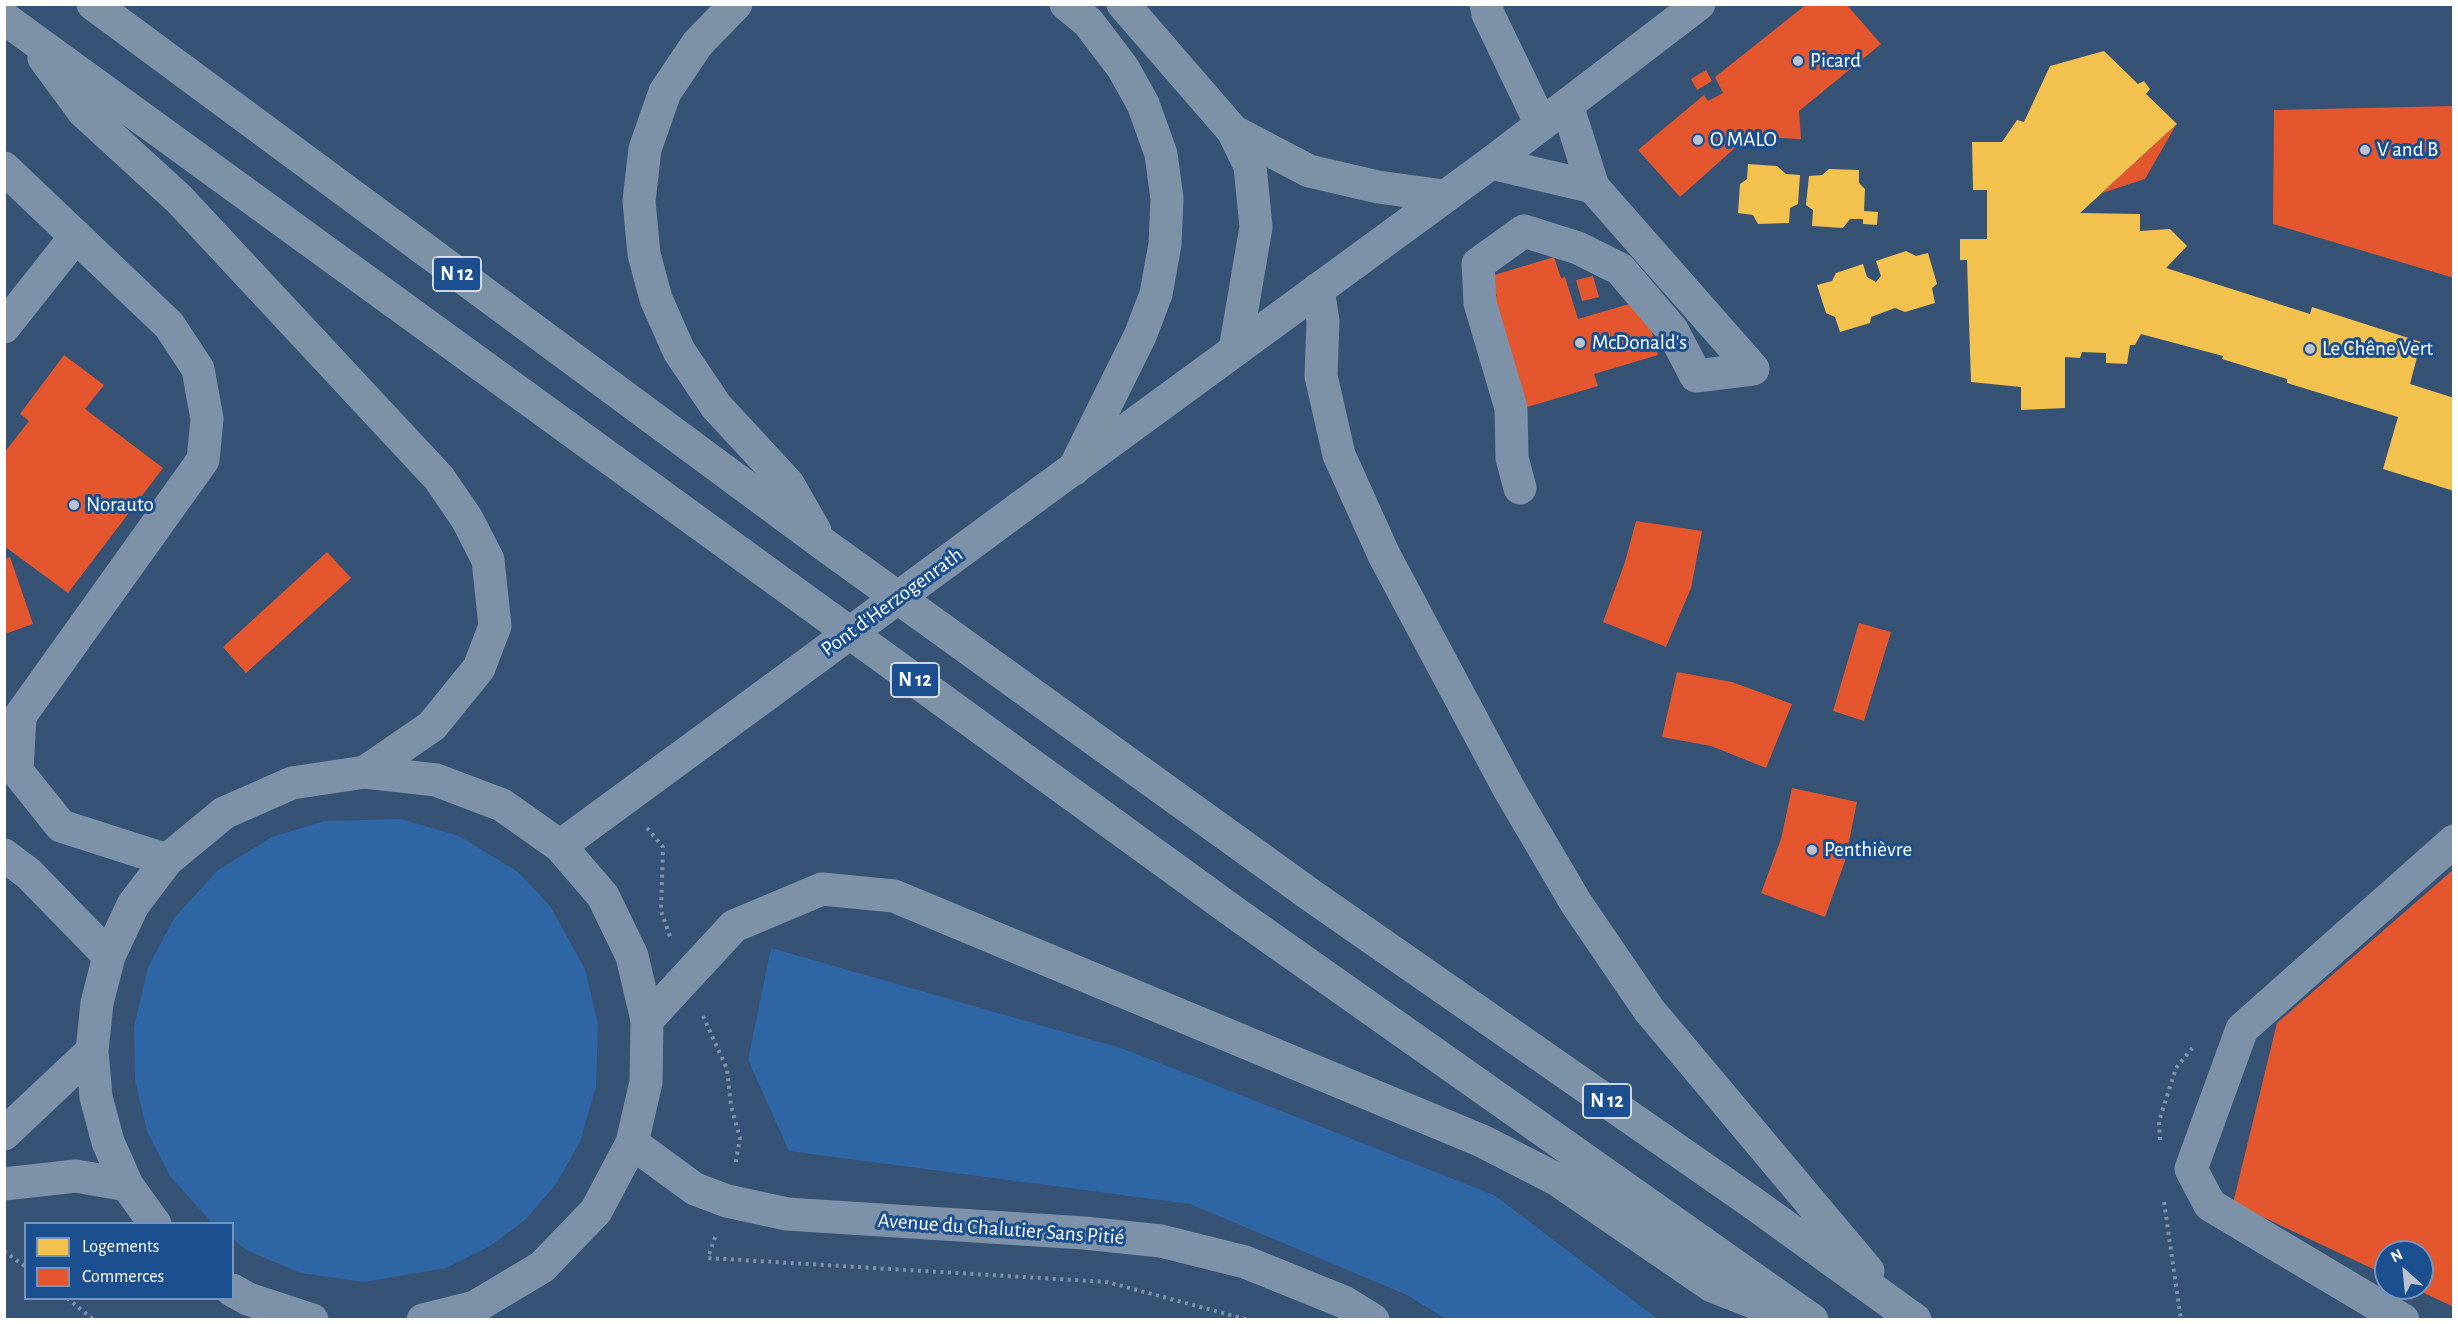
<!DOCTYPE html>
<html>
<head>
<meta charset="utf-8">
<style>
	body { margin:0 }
	#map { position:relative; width:2458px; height:1324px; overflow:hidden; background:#365274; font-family:"Alegreya Sans",sans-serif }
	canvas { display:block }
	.frame { position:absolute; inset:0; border:6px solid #fff; pointer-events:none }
	.legend { position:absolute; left:24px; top:1222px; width:210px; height:78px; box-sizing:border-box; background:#1b4f8f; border:2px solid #7695bc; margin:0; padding:8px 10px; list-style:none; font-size:18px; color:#fff }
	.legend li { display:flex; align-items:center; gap:12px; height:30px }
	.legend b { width:30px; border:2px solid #7695bc }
	.north { position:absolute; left:2374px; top:1240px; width:60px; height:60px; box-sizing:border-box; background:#1b4f8f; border:2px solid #7695bc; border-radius:50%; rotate:333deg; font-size:16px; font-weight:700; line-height:24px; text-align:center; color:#fff }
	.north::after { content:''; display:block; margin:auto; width:21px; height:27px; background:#b9c2ce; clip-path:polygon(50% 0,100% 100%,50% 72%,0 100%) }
</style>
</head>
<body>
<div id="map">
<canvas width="2458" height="1324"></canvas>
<div class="frame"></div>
<ul class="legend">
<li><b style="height:16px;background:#f2c14e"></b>Logements</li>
<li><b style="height:16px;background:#e4572e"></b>Commerces</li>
</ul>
<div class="north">N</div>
</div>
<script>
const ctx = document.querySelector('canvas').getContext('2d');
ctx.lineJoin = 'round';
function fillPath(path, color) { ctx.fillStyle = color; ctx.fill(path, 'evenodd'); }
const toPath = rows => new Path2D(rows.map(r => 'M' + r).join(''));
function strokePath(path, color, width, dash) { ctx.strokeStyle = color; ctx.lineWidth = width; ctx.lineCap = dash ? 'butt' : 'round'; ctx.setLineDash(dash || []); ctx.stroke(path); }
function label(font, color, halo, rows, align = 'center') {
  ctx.font = font + ' "Alegreya Sans",sans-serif'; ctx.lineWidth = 6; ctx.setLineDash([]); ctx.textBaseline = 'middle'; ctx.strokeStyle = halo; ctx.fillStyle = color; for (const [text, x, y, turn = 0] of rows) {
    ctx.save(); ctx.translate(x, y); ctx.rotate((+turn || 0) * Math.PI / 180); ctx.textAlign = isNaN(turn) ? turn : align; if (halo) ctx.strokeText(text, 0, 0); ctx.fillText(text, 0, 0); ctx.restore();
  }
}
const green = toPath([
	[401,819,459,836,518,872,550,906,585,969,598,1024,596,1086,580,1142,556,1184,526,1219,490,1246,446,1268,364,1282,301,1273,246,1250,233,1239,232,1224,212,1223,170,1176,147,1131,135,1080,134,1027,148,967,175,917,218,870,272,837,324,821],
	[771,948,1124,1049,1494,1195,1658,1319,1446,1319,1407,1295,1190,1204,789,1151,748,1060]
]);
const homes = toPath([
	[2104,51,2138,84,2144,81,2150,89,2146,94,2177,124,2080,213,2140,214,2140,231,2170,229,2187,246,2166,268,2310,314,2312,307,2421,342,2410,384,2454,398,2454,491,2383,469,2398,417,2287,383,2287,379,2222,359,2223,356,2141,334,2135,345,2130,345,2127,364,2106,363,2106,353,2082,352,2080,358,2065,357,2065,408,2021,410,2021,387,1971,382,1967,260,1960,260,1960,239,1987,239,1987,190,1973,190,1972,142,2002,142,2017,120,2024,122,2050,66],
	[1748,164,1777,166,1786,174,1800,175,1798,204,1790,208,1789,223,1758,224,1753,215,1738,213,1740,184,1747,179],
	[1829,169,1859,170,1859,183,1865,189,1864,211,1878,212,1877,225,1863,224,1863,219,1850,219,1843,228,1812,226,1813,210,1806,205,1809,176,1822,175],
	[1906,251,1916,256,1928,253,1937,284,1932,288,1935,303,1905,312,1895,308,1871,317,1870,323,1840,332,1835,317,1826,313,1817,285,1832,281,1836,273,1863,264,1867,277,1876,282,1881,276,1876,261]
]);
const shops = toPath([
	[1807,4,1846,4,1881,44,1799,111,1801,139,1761,137,1756,129,1680,197,1638,150,1704,95,1708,101,1723,93,1715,77],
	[1706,70,1712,81,1697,90,1691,79],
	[2454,106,2454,278,2273,224,2274,110],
	[2176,125,2145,179,2102,193],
	[1554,257,1561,278,1565,277,1578,319,1643,300,1658,355,1594,374,1598,386,1524,408,1492,298,1497,296,1491,276],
	[1593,276,1599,297,1582,301,1576,280],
	[64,355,104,385,85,409,163,468,68,593,4,546,4,453,29,421,20,414],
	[1636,521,1702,531,1691,588,1666,647,1603,622,1625,562],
	[327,552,351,578,246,673,223,647],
	[10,557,33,624,5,634,5,559],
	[1859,623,1891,632,1864,721,1833,711],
	[1677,672,1732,682,1792,704,1766,768,1711,746,1662,737],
	[1792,788,1857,802,1845,861,1825,917,1761,893,1781,839],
	[2454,869,2454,1307,2413,1288,2422,1288,2422,1252,2386,1252,2386,1275,2233,1203,2277,1023]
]);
const path = toPath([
	[647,828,663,847,661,911,671,939],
	[703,1016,727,1069,731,1106,740,1138,735,1166],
	[2160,1140,2159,1121,2176,1068,2194,1046],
	[2164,1202,2181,1320],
	[715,1237,708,1258,1107,1282,1249,1320],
	[4,1251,26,1267],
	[67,1298,94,1320]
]);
const minor = toPath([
	[1486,4,1488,14,1541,124],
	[1567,105,1593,187,1753,369],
	[1491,163,1593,187],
	[4,168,169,325,198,369,207,419,203,460,20,716,17,771,61,826,167,860],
	[4,327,76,236],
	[1520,488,1512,458,1511,408,1480,303,1478,264,1524,231,1578,248,1620,269,1672,330,1696,376,1753,369],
	[1021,507,1491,163,1699,4],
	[560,846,763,697],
	[4,855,29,874,109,956],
	[4,1134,92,1051],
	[632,1143,695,1189,727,1201,787,1214,1084,1233,1161,1241,1245,1262,1344,1302,1373,1320],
	[4,1184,76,1176,127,1185],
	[155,1224,127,1185,108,1142,96,1097,92,1051,97,1003,109,956,133,905,167,860,224,813,292,783,365,772,436,780,502,805,560,846,603,896,632,956,647,1020,646,1082,632,1143,596,1211,542,1267,475,1307,423,1320],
	[232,1290,248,1299,312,1320],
	[2403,1320,2210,1205,2191,1169,2242,1029,2454,841]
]);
const highway = toPath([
	[93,4,822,543,1312,896,1753,1203,1915,1320],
	[736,4,698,43,665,92,645,149,639,201,644,254,656,299,679,351,716,406,788,484,815,531],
	[1066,4,1088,22,1123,68,1143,104,1161,154,1167,199,1165,244,1156,294,1140,336,1074,469],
	[1123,4,1233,131,1250,166,1256,227,1235,350],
	[4,18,1238,915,1812,1320],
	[44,58,83,111,179,199,439,478,467,519,488,560,495,626,479,668,432,726,365,772],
	[1233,131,1309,171,1378,187,1444,196],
	[1318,289,1323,321,1321,376,1339,455,1384,555,1509,789,1576,903,1649,1010,1868,1271],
	[647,1020,734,926,822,889,894,896,1482,1141,1556,1179,1712,1286,1781,1313]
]);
const minorBridge = toPath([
	[763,697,1021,507]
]);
const markers = [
	[1798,61,6,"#b9c2ce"],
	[1698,140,6,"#b9c2ce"],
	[2365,150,6,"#b9c2ce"],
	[1580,343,6,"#b9c2ce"],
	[2310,349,6,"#b9c2ce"],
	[74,505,6,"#b9c2ce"],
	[1812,850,6,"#b9c2ce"]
];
const shields = [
	[457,274,48],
	[915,680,48],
	[1607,1101,48]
];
const shieldNames = [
	["N 12",457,274],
	["N 12",915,680],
	["N 12",1607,1101]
];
const poiNames = [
	["Picard",1810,61],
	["O MALO",1710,140],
	["V and B",2377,150],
	["McDonald's",1592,343],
	["Le Chêne Vert",2322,349],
	["Norauto",86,505],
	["Penthièvre",1824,850]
];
const streetNames = [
	["Pont d'Herzogenrath",892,602,-36],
	["Avenue du Chalutier Sans Pitié",1001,1229,4]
];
fillPath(green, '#2f66a5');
fillPath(homes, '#f2c14e');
fillPath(shops, '#e4572e');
strokePath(path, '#7d92a8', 4, [3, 4.5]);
strokePath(minor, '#7d92a8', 33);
strokePath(highway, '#7e92a7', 33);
strokePath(minorBridge, '#7d92a8', 33);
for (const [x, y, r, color] of markers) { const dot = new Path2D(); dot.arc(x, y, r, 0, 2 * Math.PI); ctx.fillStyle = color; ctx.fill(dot); strokePath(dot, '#1b4f8f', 2); }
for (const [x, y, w] of shields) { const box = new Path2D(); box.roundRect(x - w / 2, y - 17, w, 34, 4.5); ctx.fillStyle = '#1b4f8f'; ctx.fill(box); strokePath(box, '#fff', 1.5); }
label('bold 20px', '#fff', null, shieldNames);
label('21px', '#fff', '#1b4f8f', poiNames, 'left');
label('21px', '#fff', '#1b4f8f', streetNames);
</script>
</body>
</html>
